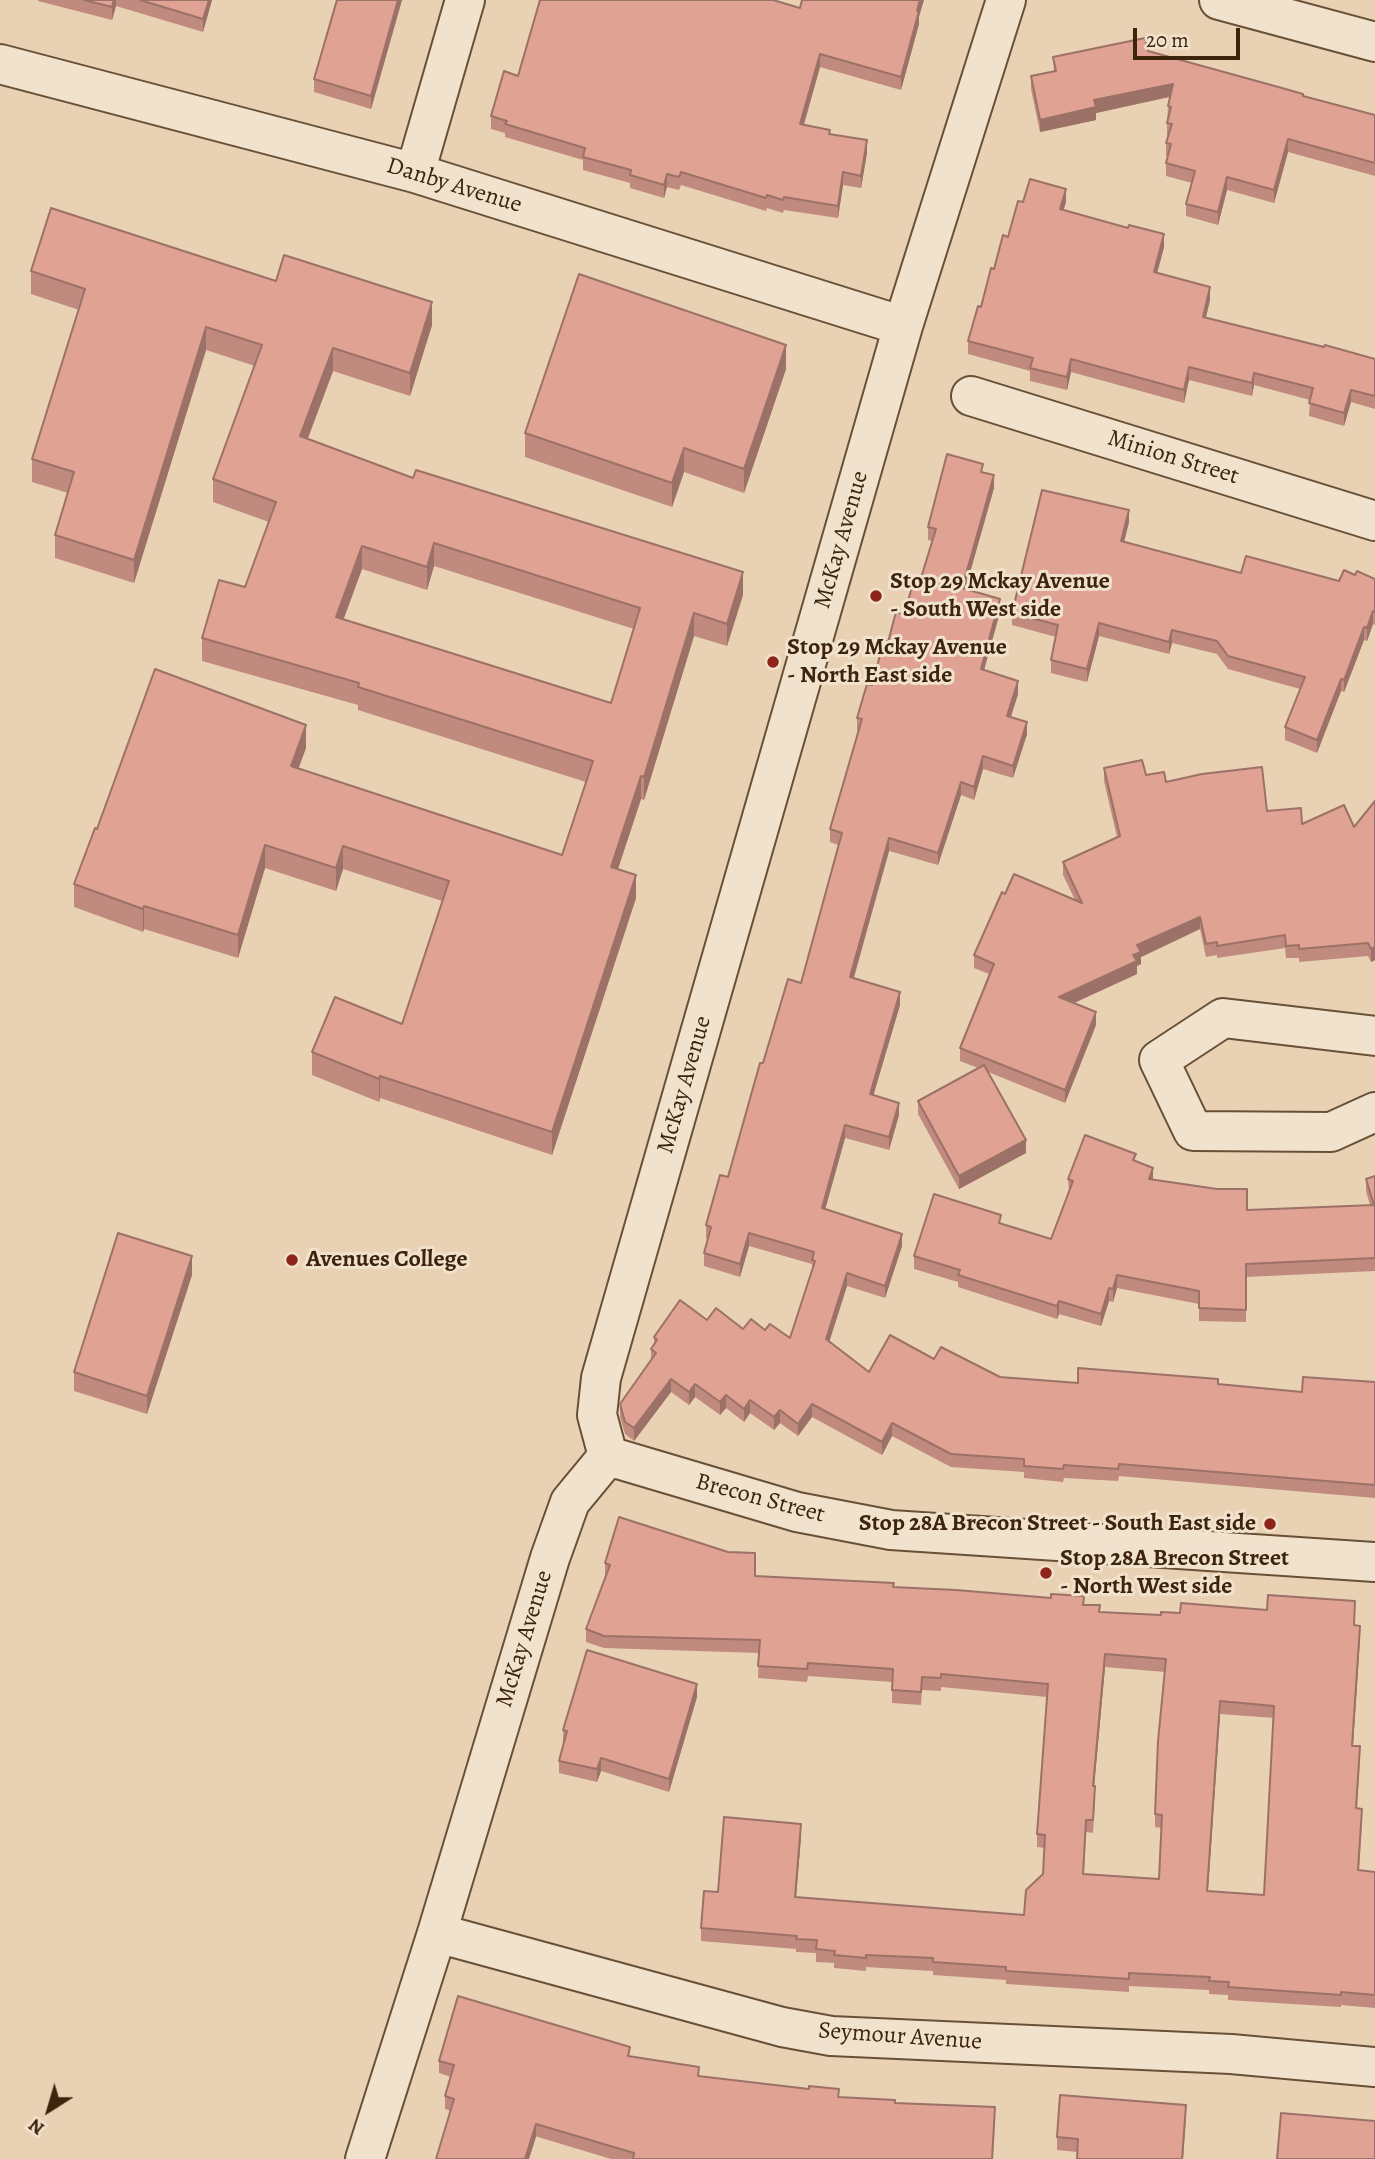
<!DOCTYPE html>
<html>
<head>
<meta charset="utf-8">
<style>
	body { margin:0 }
	#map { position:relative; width:1375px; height:2159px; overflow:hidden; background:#e9d2b3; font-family:Alegreya,serif }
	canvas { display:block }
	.north { position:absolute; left:14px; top:2075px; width:70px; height:70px; -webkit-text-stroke:5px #f1e2ce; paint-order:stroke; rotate:217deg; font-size:19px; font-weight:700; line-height:28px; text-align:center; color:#3d240d }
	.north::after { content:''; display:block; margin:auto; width:24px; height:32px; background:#3d240d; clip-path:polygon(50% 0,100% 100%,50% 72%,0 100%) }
	.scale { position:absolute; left:1133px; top:28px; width:107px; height:32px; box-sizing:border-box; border:4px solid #3d240d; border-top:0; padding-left:9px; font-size:21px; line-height:24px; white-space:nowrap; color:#3d240d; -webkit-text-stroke:5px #f1e2ce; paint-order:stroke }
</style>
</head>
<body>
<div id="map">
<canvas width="1375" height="2159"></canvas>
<div class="north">N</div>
<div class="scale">20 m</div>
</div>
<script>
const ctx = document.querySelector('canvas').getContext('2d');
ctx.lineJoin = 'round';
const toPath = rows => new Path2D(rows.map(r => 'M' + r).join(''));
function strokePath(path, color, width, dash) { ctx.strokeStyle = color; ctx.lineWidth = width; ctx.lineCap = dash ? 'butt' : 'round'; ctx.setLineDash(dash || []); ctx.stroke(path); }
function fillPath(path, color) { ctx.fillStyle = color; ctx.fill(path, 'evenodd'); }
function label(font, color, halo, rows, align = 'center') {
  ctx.font = font + ' Alegreya,serif'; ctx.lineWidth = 6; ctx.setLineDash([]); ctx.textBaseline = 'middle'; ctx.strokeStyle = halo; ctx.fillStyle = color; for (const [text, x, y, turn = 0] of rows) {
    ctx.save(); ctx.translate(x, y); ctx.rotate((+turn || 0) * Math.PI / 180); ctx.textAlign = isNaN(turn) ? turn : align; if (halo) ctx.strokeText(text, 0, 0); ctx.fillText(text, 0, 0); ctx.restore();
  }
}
const street = toPath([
	[1219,0,1375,42],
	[0,64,415,173,903,326],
	[415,173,465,0],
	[971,396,1375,521],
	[1375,1036,1223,1018,1159,1060,1193,1131,1331,1132,1375,1112],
	[608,1456,597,1415,601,1378,903,326,1006,0],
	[608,1456,797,1512,891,1530,1375,1562],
	[437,1933,782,2027,831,2036,1231,2054,1375,2067],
	[365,2159,437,1933,550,1558,570,1502,608,1456]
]);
const wall = toPath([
	[38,0,212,0,203,32,116,6,112,20,38,1],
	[336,0,402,0,371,109,314,92,314,79],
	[800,8,919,17,919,24,901,90,820,67,804,125,830,134,867,153,861,188,843,185,838,218,784,210,783,213,767,208,766,211,681,185,679,190,667,187,664,198,630,188,630,183,583,170,583,160,505,137,505,133,491,129,491,116],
	[1148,51,1303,96,1375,115,1375,176,1288,152,1274,203,1227,190,1218,225,1186,216,1186,204,1192,183,1166,176,1166,163,1168,156,1166,156,1166,143,1168,136,1167,136,1167,123,1168,106,1170,97,1096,113,1096,120,1040,132,1031,89,1031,76,1054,71,1053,57],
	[1023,202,1066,202,1063,210,1164,247,1157,273,1210,300,1206,317,1375,359,1375,409,1351,402,1344,426,1309,416,1310,400,1254,385,1252,396,1189,380,1184,403,1071,372,1067,390,1030,381,1030,371,968,354,968,341,994,269],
	[31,271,276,281,432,325,410,396,333,371,308,438,413,478,743,595,727,646,694,636,644,800,641,799,618,869,636,898,552,1155,380,1098,379,1102,312,1075,312,1052,402,1024,442,901,343,869,336,891,265,868,238,958,144,929,143,932,74,907,74,884,97,829,306,748,298,768,562,855,586,782,358,710,358,705,202,661,202,638,245,587,269,522,213,502,213,479,255,366,206,350,134,583,55,558,55,535,68,493,32,482,32,459,79,310,31,294],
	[434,566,634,629,611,703,343,620,362,569,427,590],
	[786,369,744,493,684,472,672,507,525,457,525,433],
	[983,472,994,488,965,589,1000,612,984,670,1018,694,1011,717,1027,734,1013,778,983,769,974,800,961,795,938,865,889,851,854,978,900,1005,873,1095,899,1115,889,1150,845,1138,825,1209,902,1246,885,1298,847,1286,829,1342,869,1372,934,1359,1000,1377,1078,1383,1218,1384,1302,1392,1375,1382,1375,1498,1119,1476,1118,1481,1064,1478,1063,1482,1024,1478,1024,1472,951,1467,892,1436,882,1455,812,1417,798,1436,780,1423,774,1430,750,1413,744,1422,726,1408,720,1415,695,1397,689,1405,671,1392,634,1441,625,1434,620,1417,620,1404,651,1361,651,1349,654,1345,654,1337,707,1320,743,1329,765,1330,790,1338,812,1270,812,1264,749,1246,740,1277,704,1266,704,1253,708,1239,706,1238,706,1225,728,1177,763,1063,801,983,838,845,830,842,830,829,859,731,857,730,857,718,872,685,888,642,904,615,920,581,932,541,928,540,928,527],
	[1129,522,1124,542,1241,573,1339,581,1355,575,1375,579,1375,625,1373,624,1367,641,1364,640,1344,692,1341,691,1317,753,1285,740,1285,727,1300,689,1228,669,1217,654,1172,643,1169,654,1099,636,1087,682,1051,673,1051,660,1056,637,1012,625,1012,613],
	[1104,768,1146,775,1267,811,1302,824,1354,827,1375,801,1375,960,1371,962,1368,956,1299,962,1299,958,1286,958,1285,948,1217,958,1217,955,1206,957,1200,929,1141,957,1141,964,1137,966,1137,974,1073,1003,1096,1025,1065,1103,988,1072,1026,1153,959,1189,918,1114,918,1101,978,1068,960,1061,960,1048,989,974,974,968,974,955,1005,894,1075,900,1063,875,1063,862,1117,837,1104,781],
	[1136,1161,1153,1179,1247,1210,1370,1205,1366,1191,1366,1179,1375,1176,1375,1271,1246,1277,1246,1322,1199,1321,1199,1304,1117,1288,1113,1302,1109,1301,1101,1326,1059,1314,1057,1319,958,1287,958,1282,914,1269,914,1256,1001,1223,1051,1239,1069,1192,1068,1179],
	[192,1275,147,1414,74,1391,74,1372],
	[605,1563,894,1587,1084,1605,1100,1612,1161,1615,1267,1610,1355,1614,1354,1625,1360,1638,1353,1746,1360,1759,1357,1808,1362,1821,1359,1870,1375,1872,1375,2008,1341,2005,1341,2007,1228,2000,1228,1995,1209,1994,1209,1990,1129,1986,1129,1992,1006,1984,1006,1980,933,1975,933,1971,866,1967,866,1971,834,1968,834,1963,816,1962,816,1953,796,1952,796,1949,701,1941,701,1928,718,1892,801,1836,796,1897,1024,1915,1043,1874,1045,1848,1037,1847,1037,1834,1047,1697,941,1687,941,1691,922,1690,921,1705,892,1703,892,1682,808,1676,807,1682,758,1678,759,1653,604,1648,586,1642,586,1629,605,1576],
	[1105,1667,1165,1672,1155,1814,1155,1827,1162,1828,1159,1879,1084,1874,1086,1832,1093,1833,1095,1799,1094,1786],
	[1220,1714,1274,1718,1264,1895,1208,1891],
	[697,1697,669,1792,601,1771,597,1782,559,1773,559,1761,564,1743,563,1743,563,1730],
	[630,2057,699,2076,839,2097,895,2103,995,2120,993,2159,611,2159,445,2109,445,2096,451,2077,439,2073,439,2061],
	[1186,2118,1183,2159,1077,2159,1077,2152,1057,2150,1057,2137]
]);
const shadedWall = toPath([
	[114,0,116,0,116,6,112,20,112,7],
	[209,0,212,0,203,32,203,19],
	[398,0,402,0,371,109,371,96],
	[920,0,924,0,919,17,919,24,901,90,901,77],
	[820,54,820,67,800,137,800,124],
	[1173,84,1173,96,1096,113,1096,120,1040,132,1040,120,1094,100],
	[1288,139,1288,152,1274,203,1274,190],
	[867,140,867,153,861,188,861,176],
	[843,172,843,185,838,218,838,206],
	[667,174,667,187,664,198,664,185],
	[1227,177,1227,190,1218,225,1218,212],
	[1066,189,1066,202,1060,222,1060,209],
	[1164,234,1164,247,1154,285,1154,272],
	[1210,287,1210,300,1203,329,1203,317],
	[432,302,432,325,410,396,410,373],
	[206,327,206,350,134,583,134,560],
	[786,345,786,369,744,493,744,469],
	[333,348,333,371,300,459,300,436],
	[1071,359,1071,372,1067,390,1067,377],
	[1189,367,1189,380,1184,403,1184,390],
	[1254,373,1254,385,1252,396,1252,383],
	[1351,390,1351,402,1344,426,1344,413],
	[684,448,684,472,672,507,672,483],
	[994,475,994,488,962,601,962,588],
	[1129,510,1129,522,1121,554,1121,541],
	[434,543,434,566,427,590,427,567],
	[362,546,362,569,336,640,336,617],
	[743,572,743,595,727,646,727,624],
	[1000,599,1000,612,981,681,981,669],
	[1373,611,1373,624,1367,641,1367,628],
	[694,613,694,636,644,800,644,777],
	[1099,623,1099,636,1087,682,1087,669],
	[1364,627,1364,640,1344,692,1344,680],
	[1172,630,1172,643,1169,654,1169,642],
	[1341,679,1341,691,1317,753,1317,740],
	[1018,681,1018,694,1007,728,1007,716],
	[1027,722,1027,734,1013,778,1013,766],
	[306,725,306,748,291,789,291,766],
	[983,756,983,769,974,800,974,787],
	[641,776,641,799,611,890,611,867],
	[961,782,961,795,938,865,938,853],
	[889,838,889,851,850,990,850,977],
	[265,845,265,868,238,958,238,935],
	[343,846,343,869,336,891,336,868],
	[636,875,636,898,552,1155,552,1132],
	[144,906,144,929,143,932,143,909],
	[1200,917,1200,929,1141,957,1141,964,1137,966,1137,974,1059,1010,1059,997,1133,955,1137,945],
	[1375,947,1375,960,1371,962,1371,949],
	[900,992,900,1005,870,1107,870,1094],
	[1096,1012,1096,1025,1065,1103,1065,1090],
	[380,1076,380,1098,379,1102,379,1079],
	[899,1103,899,1115,889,1150,889,1137],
	[845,1125,845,1138,822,1221,822,1208],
	[1026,1140,1026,1153,959,1189,959,1176],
	[1153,1168,1153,1181,1149,1179],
	[749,1233,749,1246,740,1277,740,1264],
	[902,1234,902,1246,885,1298,885,1286],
	[192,1256,192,1275,147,1414,147,1396],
	[847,1273,847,1286,826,1352,826,1339],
	[1117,1275,1117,1288,1113,1302,1113,1289],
	[1109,1288,1109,1301,1101,1326,1101,1314],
	[1059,1301,1059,1314,1057,1319,1057,1306],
	[671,1379,671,1392,634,1441,634,1428],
	[695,1384,695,1397,689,1405,689,1392],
	[726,1395,726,1408,720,1415,720,1402],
	[750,1400,750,1413,744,1422,744,1409],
	[812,1404,812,1417,798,1436,798,1424],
	[780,1410,780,1423,774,1430,774,1417],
	[892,1423,892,1436,882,1455,882,1442],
	[1360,1626,1360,1638,1352,1759,1352,1746],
	[1105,1654,1105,1667,1093,1799,1093,1786],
	[697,1684,697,1697,669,1792,669,1779],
	[1220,1701,1220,1714,1207,1903,1207,1891],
	[601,1758,601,1771,597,1782,597,1769],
	[801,1824,801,1836,795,1910,795,1897],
	[1186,2105,1183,2159,1182,2159],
	[536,2124,536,2137,529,2159,525,2159]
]);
const building = toPath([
	[84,0,114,0,112,7,84,0],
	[140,0,209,0,203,19,140,0],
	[337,0,398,0,371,96,314,79,337,0],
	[540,0,773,0,800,8,802,0,920,0,917,11,919,11,901,77,820,54,800,124,830,130,829,134,867,140,861,176,843,172,838,206,784,197,783,200,767,195,766,198,681,172,679,177,667,174,664,185,630,175,631,170,583,157,585,148,505,124,507,121,491,116,504,71,518,76,540,0],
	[1145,38,1148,51,1282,88,1303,94,1303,96,1375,115,1375,163,1288,139,1274,190,1227,177,1218,212,1186,204,1195,171,1166,163,1171,144,1166,143,1172,124,1167,123,1171,107,1168,106,1173,84,1094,100,1096,107,1040,120,1031,76,1056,71,1053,57,1145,38],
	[1030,179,1066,189,1060,209,1128,228,1129,225,1164,234,1154,272,1210,287,1203,317,1324,347,1325,345,1375,359,1375,396,1351,390,1344,413,1309,403,1313,388,1254,373,1252,383,1189,367,1184,390,1071,359,1067,377,1030,368,1033,358,968,341,978,306,981,307,991,268,994,269,1003,235,1008,237,1018,201,1023,202,1030,179],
	[51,208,276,281,284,255,432,302,410,373,333,348,300,436,413,478,416,470,743,572,727,624,694,613,644,777,641,776,611,867,636,875,552,1132,380,1076,379,1079,312,1052,335,997,402,1024,449,881,343,846,336,868,265,845,238,935,144,906,143,909,74,884,95,828,97,829,155,669,306,725,291,766,562,855,593,761,358,687,359,683,202,638,219,580,245,587,276,502,213,479,262,345,206,327,134,560,55,535,74,472,32,459,85,289,31,271,51,208],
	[434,543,640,608,611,703,336,617,362,546,427,567,434,543],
	[579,274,786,345,744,469,684,448,672,483,525,433,579,274],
	[947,454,983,464,981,472,994,475,962,588,1000,599,981,669,1018,681,1007,716,1027,722,1013,766,983,756,974,787,961,782,938,853,889,838,850,977,900,992,870,1094,899,1103,889,1137,845,1125,822,1208,902,1234,885,1286,847,1273,826,1339,869,1372,890,1335,934,1359,941,1347,1000,1377,1078,1383,1078,1368,1218,1379,1218,1384,1302,1392,1303,1377,1375,1382,1375,1485,1119,1464,1118,1469,1064,1465,1063,1469,1024,1466,1024,1459,951,1454,892,1423,882,1442,812,1404,798,1424,780,1410,774,1417,750,1400,744,1409,726,1395,720,1402,695,1384,689,1392,671,1379,634,1428,625,1422,620,1404,656,1353,651,1349,657,1340,654,1337,680,1300,707,1320,716,1308,743,1329,751,1319,765,1330,770,1324,790,1338,815,1261,812,1260,814,1252,749,1233,740,1264,704,1253,711,1227,706,1225,720,1175,728,1177,760,1063,763,1063,788,979,801,983,842,833,830,829,862,719,857,718,867,684,872,685,884,640,888,642,896,612,904,615,914,580,920,581,936,529,928,527,947,454],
	[1042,490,1129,510,1121,541,1241,573,1246,556,1339,581,1344,570,1355,575,1357,571,1375,579,1375,612,1373,611,1367,628,1364,627,1344,680,1341,679,1317,740,1285,727,1305,677,1228,656,1217,641,1172,630,1169,642,1099,623,1087,669,1051,660,1058,625,1012,613,1042,490],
	[1142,760,1146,775,1164,772,1166,782,1202,774,1262,767,1267,811,1301,808,1302,824,1344,805,1354,827,1375,801,1375,947,1371,949,1368,943,1299,949,1299,945,1286,946,1285,935,1217,946,1217,942,1206,944,1200,917,1137,945,1141,952,1133,955,1137,961,1059,997,1096,1012,1065,1090,960,1048,994,964,974,955,1002,892,1005,894,1014,874,1082,903,1063,862,1120,836,1104,768,1142,760],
	[984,1065,1026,1140,959,1176,918,1101,984,1065],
	[1085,1135,1136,1154,1133,1160,1153,1168,1149,1179,1217,1189,1247,1189,1247,1210,1374,1205,1366,1179,1375,1176,1375,1258,1246,1264,1246,1310,1199,1308,1199,1291,1117,1275,1113,1289,1109,1288,1101,1314,1059,1301,1057,1306,958,1275,960,1270,914,1256,934,1194,1001,1215,999,1223,1051,1239,1073,1181,1068,1179,1085,1135],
	[118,1233,192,1256,147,1396,74,1372,118,1233],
	[619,1517,728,1552,755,1553,755,1576,894,1583,893,1587,956,1590,1051,1598,1051,1594,1084,1596,1083,1605,1100,1605,1099,1612,1161,1615,1161,1612,1180,1613,1181,1603,1267,1610,1268,1595,1355,1601,1354,1625,1360,1626,1352,1746,1360,1746,1356,1808,1362,1809,1358,1870,1375,1872,1375,1995,1341,1992,1341,1995,1228,1987,1229,1982,1209,1981,1210,1977,1129,1973,1129,1979,1006,1971,1006,1967,933,1962,933,1958,866,1955,866,1958,834,1955,835,1951,816,1949,817,1940,796,1939,797,1936,701,1928,704,1891,718,1892,724,1817,801,1824,795,1897,1024,1915,1026,1890,1043,1874,1045,1835,1037,1834,1048,1684,941,1674,941,1678,922,1677,921,1692,892,1690,893,1669,808,1663,807,1669,758,1666,760,1640,604,1636,586,1629,610,1565,605,1563,619,1517],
	[1105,1654,1166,1659,1158,1741,1155,1814,1162,1815,1159,1879,1083,1874,1086,1820,1093,1820,1095,1786,1093,1786,1105,1654],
	[1220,1701,1274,1706,1264,1895,1207,1891,1220,1701],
	[587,1650,697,1684,669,1779,601,1758,597,1769,559,1761,567,1731,563,1730,587,1650],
	[458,1996,630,2047,628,2056,699,2067,698,2076,809,2089,809,2086,839,2089,838,2097,895,2100,895,2103,995,2107,992,2159,633,2159,634,2153,536,2124,525,2159,436,2159,454,2099,445,2096,454,2065,439,2061,458,1996],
	[1060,2095,1186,2105,1182,2159,1077,2159,1078,2139,1057,2137,1060,2095],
	[1281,2113,1375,2121,1375,2159,1277,2159,1281,2113]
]);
const markers = [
	[876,596,7,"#8f2418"],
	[773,662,7,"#8f2418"],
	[292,1260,7,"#8f2418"],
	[1270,1524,7,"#8f2418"],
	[1046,1573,7,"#8f2418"]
];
const streetNames = [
	["Danby Avenue",454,186,17],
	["Minion Street",1173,458,17],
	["McKay Avenue",842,540,-74],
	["McKay Avenue",685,1085,-74],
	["Brecon Street",760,1499,15],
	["McKay Avenue",525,1639,-73],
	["Seymour Avenue",900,2037,4]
];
const poiNames = [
	["Stop 29 Mckay Avenue",890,582],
	["- South West side",890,610],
	["Stop 29 Mckay Avenue",787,648],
	["- North East side",787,676],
	["Avenues College",306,1260],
	["Stop 28A Brecon Street - South East side",1256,1524,"right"],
	["Stop 28A Brecon Street",1060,1559],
	["- North West side",1060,1587]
];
strokePath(street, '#685036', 42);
strokePath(street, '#f1e2ce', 38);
fillPath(wall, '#c08b7e');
fillPath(shadedWall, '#9c7167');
fillPath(building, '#dfa293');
strokePath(building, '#9c7167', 2);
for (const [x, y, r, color] of markers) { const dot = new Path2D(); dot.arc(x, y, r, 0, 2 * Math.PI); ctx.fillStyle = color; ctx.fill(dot); strokePath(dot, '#f1e2ce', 2.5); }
label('24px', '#3d240d', '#f1e2ce', streetNames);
label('bold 24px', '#3d240d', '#f1e2ce', poiNames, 'left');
</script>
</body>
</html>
